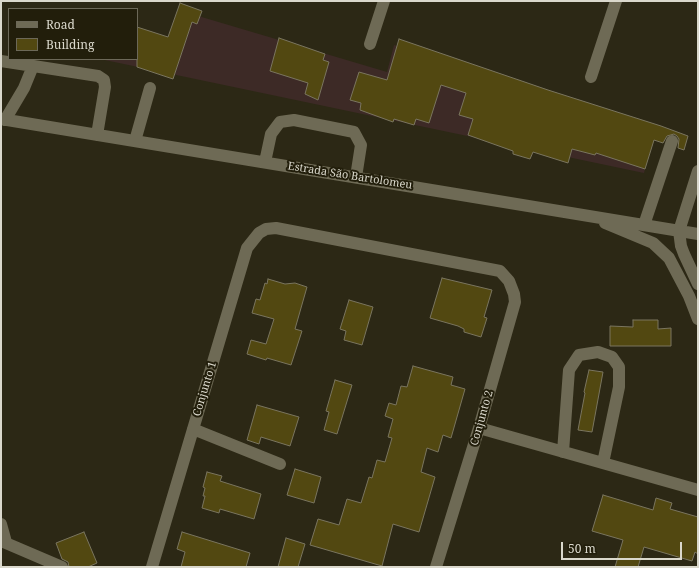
<!DOCTYPE html>
<html>
<head>
<meta charset="utf-8">
<style>
	body { margin:0 }
	#map { position:relative; width:699px; height:568px; overflow:hidden; background:#2c2815; font-family:"Noto Serif",serif }
	canvas { display:block }
	.frame { position:absolute; inset:0; border:2px solid #dad8cc; pointer-events:none }
	.legend { position:absolute; left:8px; top:8px; width:130px; height:52px; box-sizing:border-box; background:#221e0b; border:1px solid #6c6858; margin:0; padding:5px 7px; list-style:none; font-size:12px; color:#dad8cc }
	.legend li { display:flex; align-items:center; gap:8px; height:20px }
	.legend b { width:20px; border:1px solid #6c6858 }
	.scale { position:absolute; left:561px; top:542px; width:121px; height:18px; box-sizing:border-box; border:2px solid #dad8cc; border-top:0; padding-left:5px; font-size:12px; line-height:14px; white-space:nowrap; color:#dad8cc; -webkit-text-stroke:3px #221e0b; paint-order:stroke }
</style>
</head>
<body>
<div id="map">
<canvas width="699" height="568"></canvas>
<div class="frame"></div>
<ul class="legend">
<li><b style="height:5px;background:#6e6a55"></b>Road</li>
<li><b style="height:11px;background:#524811"></b>Building</li>
</ul>
<div class="scale">50 m</div>
</div>
<script>
const ctx = document.querySelector('canvas').getContext('2d');
ctx.lineJoin = 'round';
function fillPath(path, color) { ctx.fillStyle = color; ctx.fill(path, 'evenodd'); }
const toPath = rows => new Path2D(rows.map(r => 'M' + r).join(''));
function strokePath(path, color, width, dash) { ctx.strokeStyle = color; ctx.lineWidth = width; ctx.lineCap = dash ? 'butt' : 'round'; ctx.setLineDash(dash || []); ctx.stroke(path); }
function label(font, color, halo, rows, align = 'center') {
  ctx.font = font + ' "Noto Serif",serif'; ctx.lineWidth = 4; ctx.setLineDash([]); ctx.textBaseline = 'middle'; ctx.strokeStyle = halo; ctx.fillStyle = color; for (const [text, x, y, turn = 0] of rows) {
    ctx.save(); ctx.translate(x, y); ctx.rotate((+turn || 0) * Math.PI / 180); ctx.textAlign = isNaN(turn) ? turn : align; if (halo) ctx.strokeText(text, 0, 0); ctx.fillText(text, 0, 0); ctx.restore();
  }
}
const commercial = toPath([
	[178,10,387,72,394,45,655,125,644,173,100,59,137,59,168,42]
]);
const building = toPath([
	[180,3,202,11,197,24,192,22,173,79,137,67,137,27,168,37,180,3],
	[279,38,325,54,323,60,329,62,318,100,305,94,308,83,270,71,279,38],
	[399,39,548,90,661,126,688,136,684,150,678,148,679,139,677,136,674,134,667,136,663,143,654,140,645,169,596,153,595,155,572,149,568,163,533,152,530,159,513,154,513,151,468,135,473,119,459,115,466,93,441,85,429,123,416,119,414,125,394,119,393,122,360,110,361,103,350,100,359,72,387,80,399,39],
	[442,278,492,290,484,317,487,318,481,337,464,332,464,329,458,326,430,318,442,278],
	[268,279,285,284,295,283,307,287,295,329,302,331,291,365,267,358,266,360,247,354,251,340,266,344,274,319,252,313,256,299,260,300,265,283,267,284,268,279],
	[349,300,373,307,362,345,344,340,346,331,340,329,349,300],
	[633,320,658,320,658,329,671,328,671,346,610,346,610,326,633,327,633,320],
	[413,366,453,377,451,385,465,389,451,438,443,435,438,452,427,448,421,472,435,477,419,532,393,524,382,566,310,545,318,519,339,525,347,499,361,503,369,477,372,478,377,460,385,462,392,438,388,437,393,419,385,416,389,403,396,405,401,386,407,387,413,366],
	[589,370,603,372,592,432,578,430,585,393,584,392,589,370],
	[335,380,352,385,337,434,324,430,329,412,326,411,335,380],
	[257,405,299,417,290,446,261,437,259,444,247,440,257,405],
	[295,469,321,477,314,503,287,495,295,469],
	[207,472,222,476,220,481,261,494,254,519,220,509,219,513,202,508,205,496,203,496,205,488,203,487,207,472],
	[603,495,653,510,656,498,672,503,670,509,698,517,698,554,695,552,692,561,644,547,638,567,615,567,623,540,592,531,603,495],
	[84,532,97,563,88,567,69,567,68,562,62,559,56,543,84,532],
	[182,532,250,553,246,567,181,567,185,552,177,549,182,532],
	[286,538,305,544,298,567,278,567,286,538]
]);
const minor = toPath([
	[370,44,384,1],
	[1,61,98,76,104,80,105,87,97,135],
	[591,77,616,1],
	[1,119,698,234],
	[5,120,24,88,33,66],
	[135,141,150,88],
	[265,162,271,134,280,122,294,120,354,132,361,145,356,177],
	[698,171,679,231,681,246,684,254,698,284],
	[605,223,653,243,669,258,689,296,698,319],
	[644,225,672,141],
	[479,428,698,490],
	[193,429,280,464],
	[563,452,569,370,579,355,598,352,612,357,619,367,619,387,603,463],
	[1,524,6,542],
	[1,541,62,567],
	[152,567,247,248,259,233,266,229,276,228,500,271,509,281,514,294,515,302,479,428,436,567]
]);
const streetNames = [
	["Estrada São Bartolomeu",350,176,9],
	["Conjunto 1",205,389,-73],
	["Conjunto 2",482,418,-74]
];
fillPath(commercial, '#3d2a26');
fillPath(building, '#524811');
strokePath(building, '#7a755f', 1);
strokePath(minor, '#6e6a55', 12);
label('11px', '#dad8cc', '#221e0b', streetNames);
</script>
</body>
</html>
